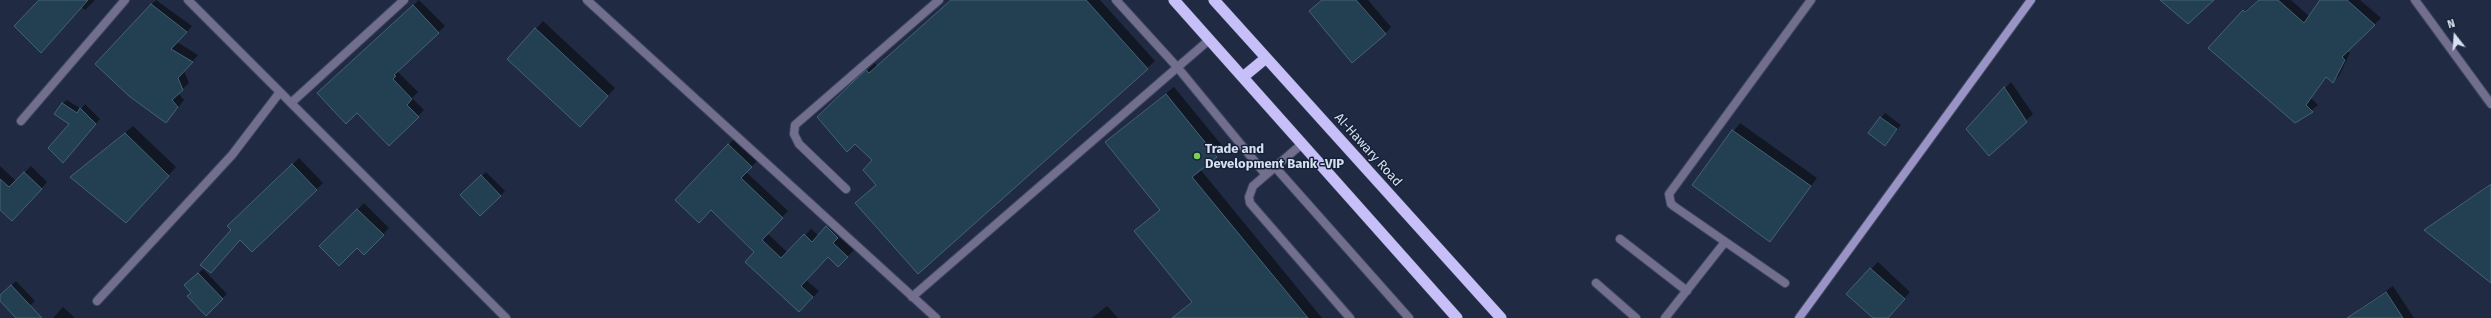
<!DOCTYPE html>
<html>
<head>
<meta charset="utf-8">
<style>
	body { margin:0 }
	#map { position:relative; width:2491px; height:318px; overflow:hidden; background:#202b43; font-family:"Fira Sans",sans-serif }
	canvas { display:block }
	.north { position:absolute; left:2435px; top:16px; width:40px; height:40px; -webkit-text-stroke:3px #162138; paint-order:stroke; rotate:343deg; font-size:11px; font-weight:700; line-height:16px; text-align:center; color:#d7e0f0 }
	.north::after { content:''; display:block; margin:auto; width:14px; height:18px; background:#d7e0f0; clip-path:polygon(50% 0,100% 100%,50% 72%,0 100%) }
</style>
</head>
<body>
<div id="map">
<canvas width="2491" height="318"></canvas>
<div class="north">N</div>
</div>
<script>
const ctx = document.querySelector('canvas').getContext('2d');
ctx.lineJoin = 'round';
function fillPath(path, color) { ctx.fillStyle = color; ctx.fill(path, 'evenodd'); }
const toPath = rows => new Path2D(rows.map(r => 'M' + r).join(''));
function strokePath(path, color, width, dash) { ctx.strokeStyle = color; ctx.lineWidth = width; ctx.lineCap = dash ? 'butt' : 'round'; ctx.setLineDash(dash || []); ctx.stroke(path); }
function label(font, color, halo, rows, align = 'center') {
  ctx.font = font + ' "Fira Sans",sans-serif'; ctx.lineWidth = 3; ctx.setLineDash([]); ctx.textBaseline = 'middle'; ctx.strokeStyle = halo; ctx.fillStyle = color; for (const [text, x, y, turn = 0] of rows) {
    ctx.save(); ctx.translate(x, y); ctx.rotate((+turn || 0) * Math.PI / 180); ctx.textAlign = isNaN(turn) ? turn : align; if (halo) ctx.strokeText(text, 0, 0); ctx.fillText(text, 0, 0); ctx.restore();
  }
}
const shadow = toPath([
	[41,0,95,0,85,10,81,7],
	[156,0,192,26,177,42,198,55,184,71,189,83,178,93,184,100,166,122,151,5],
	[419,0,445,26,400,68,398,72,418,92,412,98,424,110,389,145,357,112,324,87],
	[952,0,1100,0,1155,61,918,273,877,184,863,74,875,63,877,66],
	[1322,0,1368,0,1391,27,1385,34],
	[2259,0,2291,0,2309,16,2322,0,2360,0,2381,18,2347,51,2350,53,2339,76,2333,81,2327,76,2311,98,2318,105,2296,122,2244,11],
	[543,21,615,88,587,118,536,29],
	[2011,82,2033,114,1990,155,1967,129],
	[1174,87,1224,148,1200,169,1322,318,1172,318,1192,301,1135,231,1161,209,1114,135],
	[67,100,81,109,85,104,100,119,67,157,70,124,62,104],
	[1885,113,1901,125,1889,140,1869,132],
	[1740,123,1817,178,1770,240,1693,185],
	[133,126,176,167,133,214,71,177],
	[735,138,758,160,746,172,788,211,767,233,788,253,811,229,819,236,833,221,844,231,839,237,854,250,838,266,828,256,806,280,819,291,806,305,711,209,676,200],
	[299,158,323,183,252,250,233,230,234,220],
	[0,166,16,181,31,166,47,182,19,214,0,208],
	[486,172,505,191,500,196,466,190],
	[2491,183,2491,281,2426,230],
	[364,203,389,228,364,254,357,246,321,246],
	[1878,262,1910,292,1887,318,1875,318,1848,293],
	[203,269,227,294,206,314,185,285],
	[16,281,35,301,17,318,0,300,0,297],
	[2393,286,2414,318,2355,318,2353,315,2359,309],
	[1107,306,1118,318,1092,318],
	[63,307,75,318,53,318]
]);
const building = toPath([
	[39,0,88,0,41,53,14,26,39,0],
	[951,0,1086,0,1148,69,918,274,855,203,876,185,863,170,872,160,855,144,847,152,817,117,854,81,866,70,869,73,951,0],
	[1322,0,1356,0,1386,34,1352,63,1309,11,1322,0],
	[2160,0,2214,0,2188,24,2160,0],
	[2259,0,2278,0,2304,23,2320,0,2347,0,2375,25,2342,57,2345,60,2333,83,2326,77,2306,105,2313,112,2295,123,2208,48,2243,10,2245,12,2259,0],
	[151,4,187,32,171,49,193,62,178,78,183,90,172,100,178,107,166,123,129,96,95,64,151,4],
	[413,5,439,33,394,75,396,76,393,79,412,99,407,105,419,117,389,146,357,113,346,124,317,93,413,5],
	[535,28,608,96,580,127,507,59,535,28],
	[2004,87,2027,122,1989,156,1966,129,2004,87],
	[1166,94,1217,157,1192,177,1308,318,1172,318,1192,302,1134,231,1160,210,1105,142,1166,94],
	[62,103,77,113,80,108,96,124,63,163,48,148,69,124,54,114,62,103],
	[1880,117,1897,129,1885,146,1868,133,1880,117],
	[1732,130,1811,186,1770,242,1692,185,1732,130],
	[125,133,169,176,126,223,70,177,125,133],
	[728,144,752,167,741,178,783,218,762,240,781,258,804,234,812,242,826,226,838,238,833,243,848,257,838,267,828,257,801,286,813,297,799,312,745,262,754,252,711,210,699,223,675,200,728,144],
	[292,164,317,190,252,252,240,240,211,273,200,265,231,230,227,226,292,164],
	[24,172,42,189,12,221,0,210,0,179,9,187,24,172],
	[481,175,501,196,480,216,460,195,481,175],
	[2491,184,2491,283,2424,230,2491,184],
	[357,209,384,235,364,255,357,248,339,266,319,246,357,209],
	[1870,268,1905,299,1888,318,1873,318,1846,294,1870,268],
	[198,273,223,299,206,316,187,296,191,293,184,285,198,273],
	[11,285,42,318,16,318,0,301,0,295,11,285],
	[2386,292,2403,318,2347,318,2386,292]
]);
const service = toPath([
	[587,0,936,318],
	[1116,0,1178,68,1266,175],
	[1303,143,1253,186,1249,197,1250,203,1350,318],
	[1275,167,1409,318],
	[846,189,799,144,794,134,795,125,939,0],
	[1620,239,1687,291],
	[1596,283,1636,318],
	[1785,283,1675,207,1671,204,1669,194,1811,0],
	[912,297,1209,40],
	[1665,318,1725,242]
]);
const minor = toPath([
	[188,0,506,318],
	[2415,0,2491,104],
	[291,103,404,0],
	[21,121,125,0],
	[97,301,232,155,280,92]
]);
const secondary = toPath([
	[1799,318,2031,0]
]);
const trunk = toPath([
	[1174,0,1457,318],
	[1214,0,1501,318],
	[1243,77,1266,58]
]);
const markers = [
	[1197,156,4,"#7ad157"]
];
const poiNames = [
	["Trade and",1205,149],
	["Development Bank -VIP",1205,164]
];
const streetNames = [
	["Al-Hawary Road",1368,150,48]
];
fillPath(shadow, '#0007');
fillPath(building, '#233f52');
strokePath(building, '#456377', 1);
strokePath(service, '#3d485f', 10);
strokePath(minor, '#3d485f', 10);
strokePath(secondary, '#3d485f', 10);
strokePath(trunk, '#3d485f', 12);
strokePath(service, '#726e8e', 8);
strokePath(minor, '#726e8e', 8);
strokePath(secondary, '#9a94c6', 8);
strokePath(trunk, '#c7c0f8', 11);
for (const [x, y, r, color] of markers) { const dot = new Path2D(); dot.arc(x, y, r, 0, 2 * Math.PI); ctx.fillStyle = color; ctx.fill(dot); strokePath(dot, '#162138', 1.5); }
label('bold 13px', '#d7e0f0', '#162138', poiNames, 'left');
label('13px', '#d7e0f0', '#162138', streetNames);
</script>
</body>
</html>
